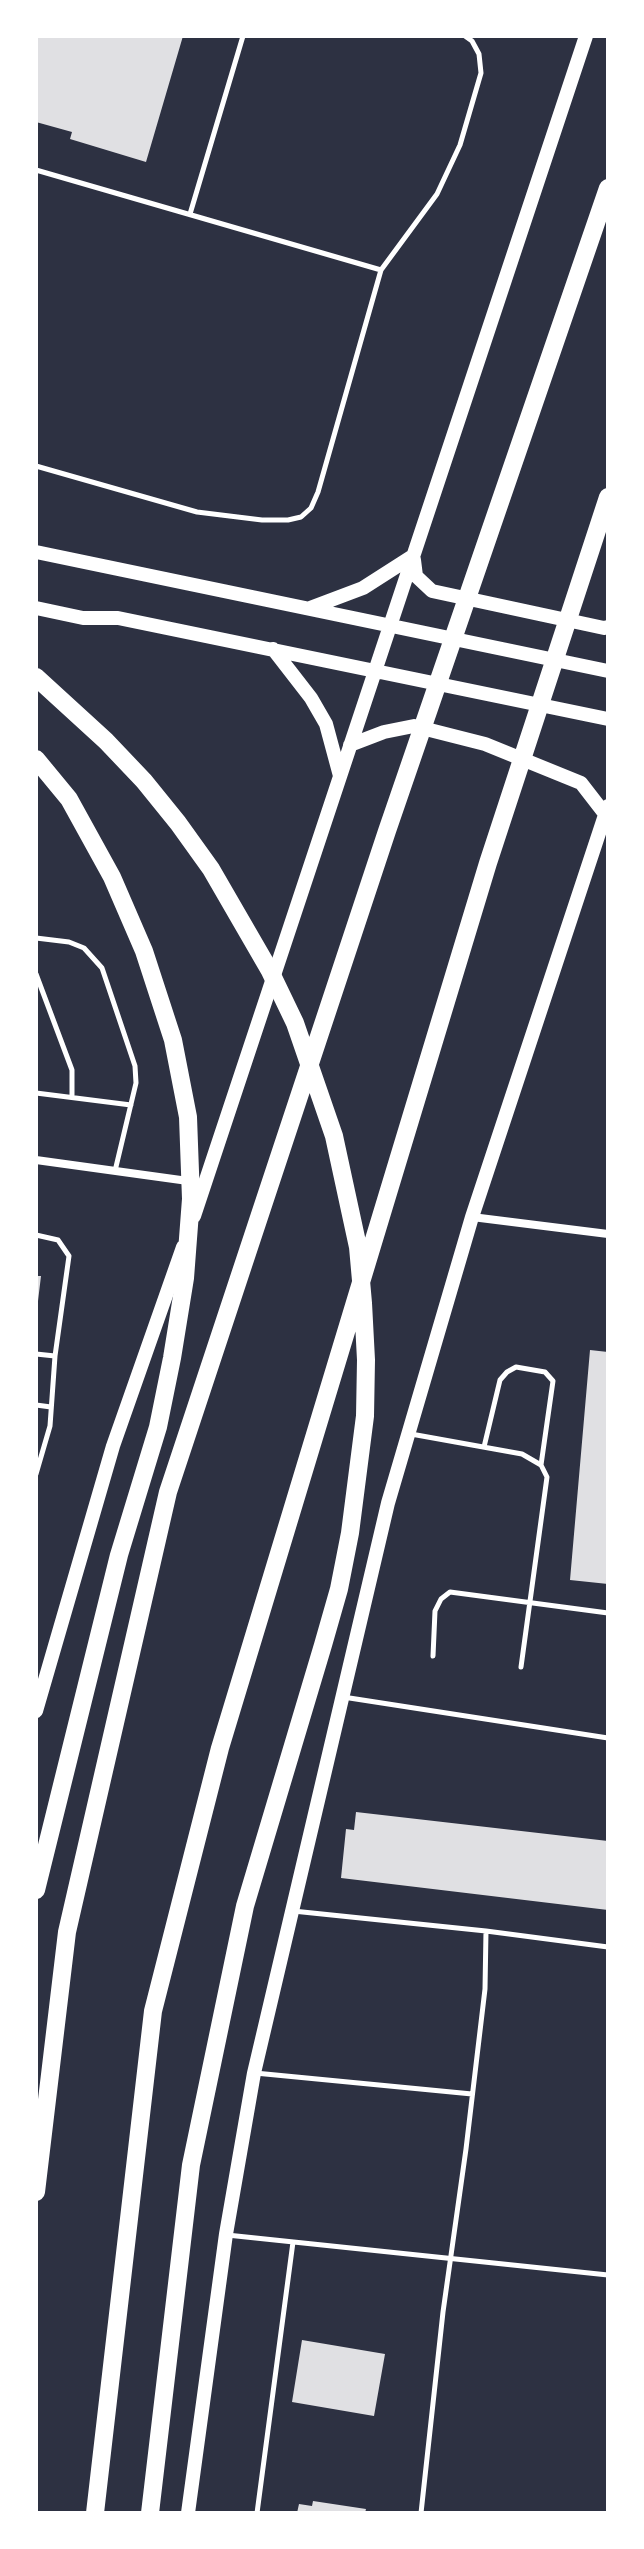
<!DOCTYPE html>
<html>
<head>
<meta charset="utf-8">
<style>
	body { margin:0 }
	#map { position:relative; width:644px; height:2549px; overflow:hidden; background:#2d3142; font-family:"Fira Sans",sans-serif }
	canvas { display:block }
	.frame { position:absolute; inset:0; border:38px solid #fff; pointer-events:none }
</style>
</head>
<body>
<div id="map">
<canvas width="644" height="2549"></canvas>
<div class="frame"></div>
</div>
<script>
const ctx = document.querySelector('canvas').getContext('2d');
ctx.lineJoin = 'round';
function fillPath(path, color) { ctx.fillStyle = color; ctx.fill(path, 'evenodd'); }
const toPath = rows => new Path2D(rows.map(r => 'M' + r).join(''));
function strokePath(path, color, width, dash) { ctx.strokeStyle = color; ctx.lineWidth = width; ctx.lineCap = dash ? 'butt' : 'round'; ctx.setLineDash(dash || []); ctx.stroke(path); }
const building = toPath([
	[36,36,183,36,146,162,70,139,72,132,36,122],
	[36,1276,41,1276,38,1301,36,1301],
	[590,1350,608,1352,608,1584,570,1580],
	[356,1812,608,1841,608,1910,341,1878,346,1829,354,1830],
	[302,2340,385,2354,374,2416,292,2402],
	[313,2501,366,2509,365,2513,297,2513,299,2504,312,2506]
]);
const service = toPath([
	[36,170,381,270],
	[190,214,243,36],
	[36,466,197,512,262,520,288,520,301,517,311,508,318,492,381,270,437,194,460,145,481,73,479,54,472,41,465,36],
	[36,938,69,942,84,948,102,968,135,1066,136,1083,115,1171],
	[36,974,72,1070,72,1097],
	[36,1093,131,1105],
	[36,1235,58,1240,69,1256,55,1356,36,1354],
	[36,1405,51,1407],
	[411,1434,522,1454,541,1465,547,1477,521,1667],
	[484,1447,500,1380,507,1372,516,1367,545,1372,553,1381,541,1465],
	[36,1474,50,1426,55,1356],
	[433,1656,435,1611,441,1599,450,1592,608,1613],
	[343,1697,608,1738],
	[293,1911,486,1931,608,1947],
	[255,2073,472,2094],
	[227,2235,608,2275],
	[257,2513,293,2242],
	[421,2513,443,2312,466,2149,485,1989,486,1931]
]);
const minor = toPath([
	[36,1160,188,1181],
	[472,1217,608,1234]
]);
const secondary = toPath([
	[36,552,608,671],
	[414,560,416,576,432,591,604,628,608,627],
	[36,608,83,618,118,618,608,719],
	[310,608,363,588,413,556],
	[273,649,311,698,326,724,340,776],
	[350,745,384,732,414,726,485,744,581,783,605,814],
	[194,1216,586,36],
	[36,1711,113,1446,183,1247],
	[188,2513,226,2234,254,2073,388,1503,472,1217,608,806]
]);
const motorway = toPath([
	[36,677,106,741,144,781,178,823,211,869,270,971,295,1023,334,1136,358,1247,363,1303,366,1360,365,1416,350,1533,339,1589,323,1645,245,1906,191,2165,150,2513],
	[36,759,69,799,112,877,144,951,173,1040,188,1117,191,1199,185,1278,172,1358,158,1427,119,1555,36,1890],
	[36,2192,67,1932,168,1492,387,831,608,188],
	[95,2513,153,2011,220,1748,488,863,608,497]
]);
fillPath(building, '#e0e0e3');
strokePath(service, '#fff', 5);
strokePath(minor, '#fff', 8);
strokePath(secondary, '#fff', 14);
strokePath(motorway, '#fff', 18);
</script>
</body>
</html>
